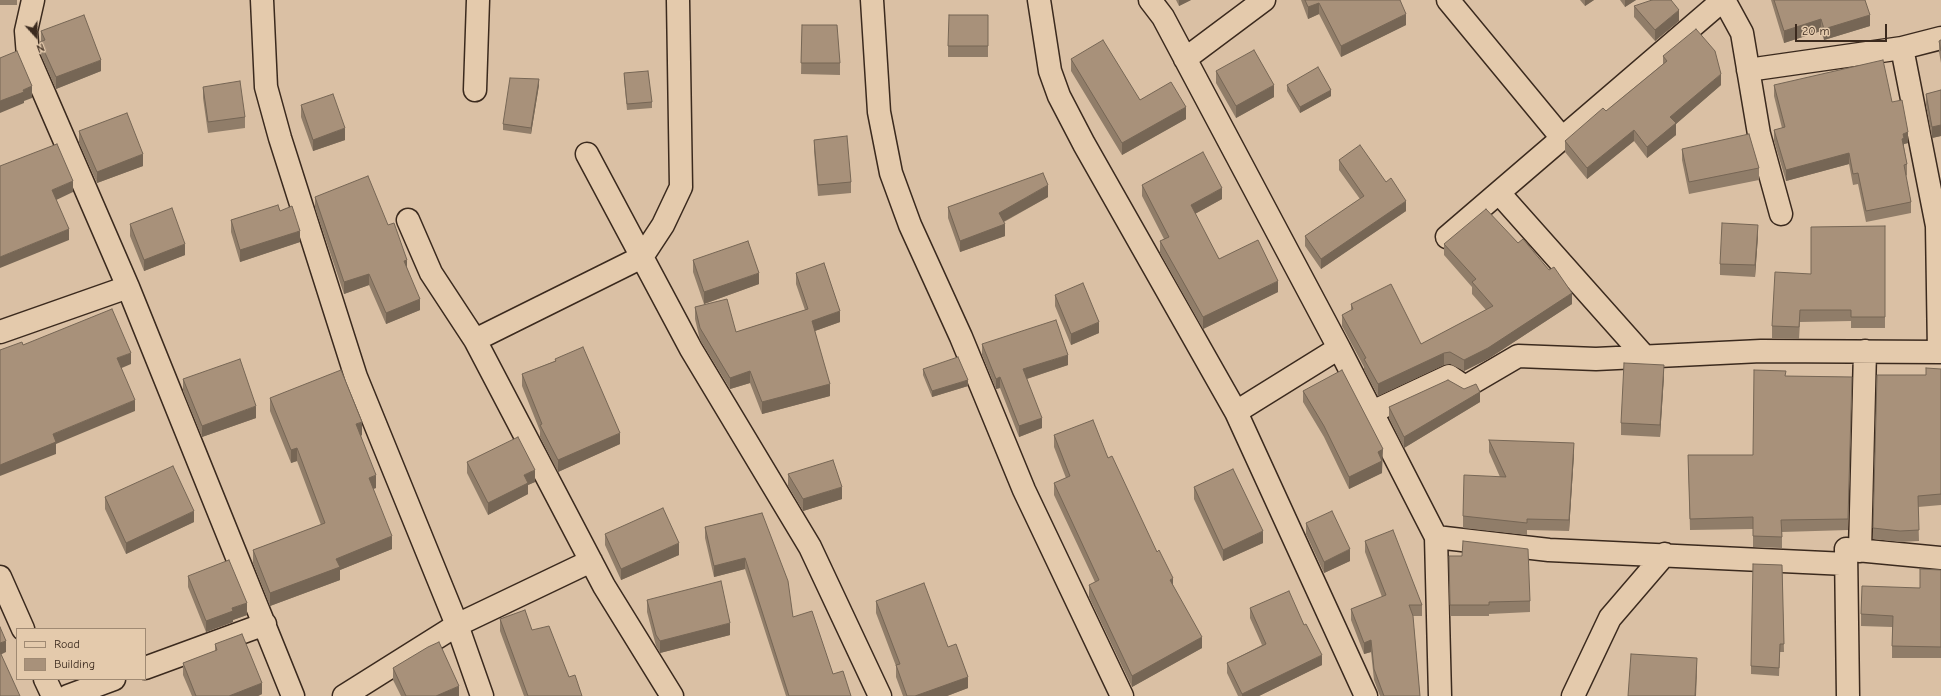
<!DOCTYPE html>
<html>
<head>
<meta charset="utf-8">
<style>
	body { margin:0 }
	#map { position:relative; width:1941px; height:696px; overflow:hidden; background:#dac0a4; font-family:"Comic Neue",sans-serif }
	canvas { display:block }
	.legend { position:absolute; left:16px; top:628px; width:130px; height:52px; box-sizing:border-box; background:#e4caac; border:1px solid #a08a73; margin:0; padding:5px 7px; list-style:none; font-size:12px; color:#3b2a1e }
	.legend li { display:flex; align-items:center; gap:8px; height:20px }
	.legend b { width:20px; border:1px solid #a08a73 }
	.north { position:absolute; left:16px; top:16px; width:40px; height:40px; -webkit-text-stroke:3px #e4caac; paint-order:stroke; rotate:159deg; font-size:11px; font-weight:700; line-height:16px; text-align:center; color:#3b2a1e }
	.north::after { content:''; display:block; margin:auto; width:14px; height:18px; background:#3b2a1e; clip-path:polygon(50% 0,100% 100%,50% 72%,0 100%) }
	.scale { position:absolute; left:1795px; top:24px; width:92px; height:18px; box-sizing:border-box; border:2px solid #3b2a1e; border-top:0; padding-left:5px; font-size:12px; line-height:14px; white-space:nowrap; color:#3b2a1e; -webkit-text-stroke:3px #e4caac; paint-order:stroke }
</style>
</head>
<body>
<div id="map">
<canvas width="1941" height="696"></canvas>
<ul class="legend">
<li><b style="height:5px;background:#e4caac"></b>Road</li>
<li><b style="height:11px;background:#a8917a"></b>Building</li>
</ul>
<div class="north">N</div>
<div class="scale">20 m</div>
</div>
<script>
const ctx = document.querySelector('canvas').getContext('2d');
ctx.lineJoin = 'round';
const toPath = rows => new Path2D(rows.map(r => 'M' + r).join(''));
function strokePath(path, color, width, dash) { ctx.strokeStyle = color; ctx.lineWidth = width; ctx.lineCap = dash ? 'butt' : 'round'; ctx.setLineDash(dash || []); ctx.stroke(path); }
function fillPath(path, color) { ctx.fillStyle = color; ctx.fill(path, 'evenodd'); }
const minor = toPath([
	[33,0,26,31,28,56,128,287,293,696],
	[262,0,266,87,280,138,356,377,457,625,482,696],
	[872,0,879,112,891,173,910,225,961,337,1024,490,1122,696],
	[1039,0,1050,71,1059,96,1084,144,1236,412,1366,696],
	[1150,0,1163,17,1339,348],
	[1448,0,1562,138],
	[1724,0,1742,33,1759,134,1781,214],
	[1902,48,1941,38],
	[1185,59,1264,0],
	[1748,70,1902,48,1937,226,1939,352],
	[475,90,478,0],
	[587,154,691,349,810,547,880,696],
	[1499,193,1645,357],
	[408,220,431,273,475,340,604,586,672,696],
	[1447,237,1723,0],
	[0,332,128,287],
	[475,340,642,257,663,225,681,187,678,0],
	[1236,412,1339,348,1436,537,1549,550,1846,564],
	[1372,412,1449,376,1465,387,1518,356,1596,359,1761,351,1941,352],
	[1436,537,1440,696],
	[1860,551,1865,351],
	[0,577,23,629],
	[145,668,265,624],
	[45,679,53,696],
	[68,696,114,679],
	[344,696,457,625,591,561],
	[1573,696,1610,618,1665,554],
	[1848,696,1846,549,1941,558]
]);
const wall = toPath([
	[0,0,17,0,17,5,0,5],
	[1176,0,1191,0,1179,6],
	[1301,0,1400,0,1406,25,1341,57,1319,14,1308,19],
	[1580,0,1594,0,1585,6],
	[1620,0,1636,0,1625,7],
	[1771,0,1865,0,1870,26,1824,40,1821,31,1784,43],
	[1634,6,1679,21,1655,41,1634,17],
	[988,15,988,57,948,57,948,46],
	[802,25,840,63,840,75,801,74],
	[41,31,101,71,56,89,40,53,40,42,41,41],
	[1941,40,1941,63,1939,52,1939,41],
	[1663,56,1721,85,1676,124,1676,135,1647,158,1634,141,1587,179,1565,152,1565,141,1606,111,1663,64],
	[1071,59,1140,100,1186,119,1122,155,1071,71],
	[1216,71,1274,97,1236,118,1216,83],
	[624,73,652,102,652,108,627,110,624,79],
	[539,85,531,134,503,130,503,124],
	[1287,85,1331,96,1300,113,1287,91],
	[1774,85,1892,102,1908,143,1904,144,1904,147,1907,164,1907,175,1906,176,1911,202,1911,213,1866,222,1858,184,1853,185,1849,164,1786,181,1774,141,1774,130,1782,128,1774,96],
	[203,87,245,117,245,128,208,133,203,98],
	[1941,90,1941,136,1932,138,1926,105,1926,94],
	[301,105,345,140,313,151,301,117],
	[79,131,143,166,97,183,79,143],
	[814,140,851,182,851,193,818,196,814,151],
	[1682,149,1759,168,1759,180,1689,194,1682,160],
	[1339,160,1406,211,1321,269,1305,246,1305,236,1360,199,1339,170],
	[1142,185,1222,199,1195,214,1219,259,1278,292,1203,329,1160,253,1160,241,1164,239,1142,196],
	[315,197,388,225,407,268,420,310,386,324,369,285,344,294,315,208],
	[1048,197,1004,222,1005,236,960,252,948,218,948,207],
	[280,211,300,242,240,262,231,232,231,220],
	[130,224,185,255,144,271,130,236],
	[1885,226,1885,328,1851,328,1851,321,1800,322,1799,339,1772,338,1772,326,1811,274],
	[1758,236,1755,277,1720,275,1720,264],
	[1444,244,1572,304,1488,359,1464,371,1450,364,1444,365,1378,396,1364,370,1364,367,1342,326,1342,315,1351,310,1351,304,1421,344,1486,310,1472,294,1472,287,1444,255],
	[693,260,759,284,704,304,693,272],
	[796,273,840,322,815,331,830,396,762,414,750,383,730,389,700,340,695,319,695,307,736,332,805,310,796,284],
	[1055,295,1099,333,1071,345,1055,306],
	[982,344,1068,365,1027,379,1042,428,1019,437,1000,388,996,389,982,355],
	[555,359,620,444,558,472,540,437,540,431,522,386,522,374,555,361],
	[923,369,968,386,932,397,923,375],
	[1941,369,1941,505,1918,507,1919,541,1900,542,1873,539,1873,528,1926,375],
	[1664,376,1660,437,1621,435,1621,423],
	[1786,376,1852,377,1848,530,1782,532,1782,548,1753,547,1753,529,1690,530,1688,455,1753,455],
	[183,379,256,418,202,437,183,391],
	[1464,389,1480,402,1404,448,1389,418,1389,407],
	[1303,391,1383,461,1382,461,1382,473,1349,489,1324,437,1303,402],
	[270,398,362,435,361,436,376,488,373,489,392,549,340,570,340,580,270,606,253,563,253,550,321,525,297,461,291,463,270,411],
	[1054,435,1108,458,1157,552,1173,585,1202,648,1132,687,1089,597,1089,585,1095,582,1054,495,1054,483,1066,478,1054,447],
	[1489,440,1574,454,1569,531,1527,530,1527,535,1463,528,1463,516,1500,477,1489,452],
	[467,462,535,482,528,485,528,494,488,515,467,473],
	[788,474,842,499,803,511,788,486],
	[1194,487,1263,543,1223,561,1194,499],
	[105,497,194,522,126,554,105,509],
	[762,513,793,617,833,674,851,696,786,696,745,569,714,577,705,538,705,527],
	[1306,523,1350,561,1324,573,1306,534],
	[605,534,679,555,621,580,605,545],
	[1365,541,1422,605,1422,616,1413,616,1420,696,1380,696,1374,680,1371,652,1364,654,1351,620,1351,609,1382,597,1365,552],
	[1782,565,1784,652,1780,652,1779,676,1751,674,1751,666],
	[1449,567,1530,601,1530,612,1489,614,1489,616,1450,616],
	[1941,570,1941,658,1892,658,1892,627,1861,626,1861,614,1920,588],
	[188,576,247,615,233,620,233,622,206,632,188,587],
	[647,600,730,635,660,653,656,646,647,612],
	[876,601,948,647,968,688,947,696,903,696,896,677,896,666,876,613],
	[1250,608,1322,665,1259,696,1238,696,1227,673,1227,663,1262,645,1250,618],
	[500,619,532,630,582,696,524,696,500,631],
	[215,644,262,694,258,696,192,696,183,675,183,663,215,651],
	[393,668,459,696,401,696,393,680]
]);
const shadedWall = toPath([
	[1179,0,1191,0,1179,6],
	[1585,0,1594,0,1585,6],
	[1625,0,1636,0,1625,7],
	[1319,3,1319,14,1308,19,1308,7],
	[1679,10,1679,21,1655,41,1655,30],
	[1406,14,1406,25,1341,57,1341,46],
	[1870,15,1870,26,1824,40,1824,29],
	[1821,19,1821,31,1784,43,1784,31],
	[101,60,101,71,56,89,56,77],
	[1721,74,1721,85,1676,124,1676,135,1647,158,1647,147,1670,117],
	[539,79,539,85,531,134,531,128],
	[1274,85,1274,97,1236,118,1236,106],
	[32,86,32,98,24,101,24,103,0,113,0,101,23,90],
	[1331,90,1331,96,1300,113,1300,107],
	[1186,107,1186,119,1122,155,1122,143],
	[1941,125,1941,136,1932,138,1932,127],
	[345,128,345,140,313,151,313,140],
	[1634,130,1634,141,1587,179,1587,168],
	[1908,132,1908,143,1904,144,1904,149,1902,139,1903,134],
	[1849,153,1849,164,1786,181,1786,170],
	[143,154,143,166,97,183,97,172],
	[73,181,73,192,52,202,52,190],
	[1048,185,1048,197,999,224,999,213],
	[1222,188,1222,199,1191,216,1191,205],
	[1406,201,1406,211,1321,269,1321,259],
	[1005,224,1005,236,960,252,960,241],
	[1758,225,1758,236,1755,277,1755,265],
	[69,229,69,240,0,268,0,257],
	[300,231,300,242,240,262,240,250],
	[185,244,185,255,144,271,144,260],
	[407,260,407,272,404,261],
	[759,273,759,284,704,304,704,292],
	[369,274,369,285,344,294,344,282],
	[1278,281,1278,292,1203,329,1203,317],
	[1572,293,1572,304,1488,359,1464,371,1464,360],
	[420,299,420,310,386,324,386,313],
	[840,311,840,322,812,332,812,321],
	[1099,322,1099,333,1071,345,1071,334],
	[131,353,131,364,117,370,117,358],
	[1444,353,1444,365,1378,396,1378,384],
	[1068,355,1068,365,1023,380,1023,369],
	[1664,365,1664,376,1660,437,1660,425],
	[750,371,750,383,730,389,730,378],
	[1000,377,1000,388,996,389,996,379],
	[968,380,968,386,932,397,932,391],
	[830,384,830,396,762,414,762,402],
	[1480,392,1480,402,1404,448,1404,437],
	[135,400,135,411,56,444,56,454,0,476,0,465,53,434],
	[256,406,256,418,202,437,202,426],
	[1042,418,1042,428,1019,437,1019,426],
	[362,422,362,435,356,437,356,424],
	[620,433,620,444,558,472,558,460],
	[1574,443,1574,454,1569,531,1569,520],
	[297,448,297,461,291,463,291,450],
	[1383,449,1382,473,1349,489,1349,477,1378,452],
	[535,470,535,482,528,485,528,494,488,515,488,503,524,475],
	[376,475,376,488,369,490,369,478],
	[842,487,842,499,803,511,803,499],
	[194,511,194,522,126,554,126,543],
	[1263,531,1263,543,1223,561,1223,550],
	[392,536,392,549,340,570,340,580,270,606,270,593,336,559],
	[679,543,679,555,621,580,621,569],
	[1350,549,1350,561,1324,573,1324,562],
	[745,558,745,569,714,577,714,566],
	[1173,578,1173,590,1170,580],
	[247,603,247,615,233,620,233,622,206,632,206,621,232,608],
	[730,623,730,635,660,653,660,641],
	[1202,637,1202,648,1132,687,1132,676],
	[1371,640,1371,652,1364,654,1364,643],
	[6,641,6,652,0,655,0,643],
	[1322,655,1322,665,1259,696,1242,696,1242,694],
	[1697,658,1697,670,1696,696,1695,696],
	[968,677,968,688,947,696,915,696],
	[262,683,262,694,258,696,229,696],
	[459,686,459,696,436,696]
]);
const building = toPath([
	[1305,0,1400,0,1406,14,1341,46,1319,3,1308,7,1305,0],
	[1652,0,1671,0,1679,10,1655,30,1634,6,1652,0],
	[1774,0,1865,0,1870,15,1824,29,1821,19,1784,31,1774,0],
	[84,15,101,60,56,77,40,42,45,40,41,31,84,15],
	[949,15,988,15,988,46,948,46,949,15],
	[802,25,837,25,840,63,801,63,802,25],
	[1696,29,1715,51,1721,74,1670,117,1676,123,1647,147,1634,130,1587,168,1565,141,1603,108,1606,111,1667,61,1663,56,1696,29],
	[1103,40,1140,100,1171,82,1186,107,1122,143,1071,59,1103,40],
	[1941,40,1941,51,1939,41,1941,40],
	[1254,50,1274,85,1236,106,1216,71,1254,50],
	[17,51,32,86,23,90,24,92,0,101,0,58,17,51],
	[1883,60,1892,102,1902,100,1908,132,1903,134,1904,138,1902,139,1907,164,1904,165,1911,202,1866,211,1858,173,1853,174,1849,153,1786,170,1774,130,1785,127,1774,85,1883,60],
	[1318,67,1331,90,1300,107,1287,85,1318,67],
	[648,71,652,102,627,104,624,73,648,71],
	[510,78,539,79,531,128,503,124,510,78],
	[240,81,245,117,208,122,203,87,240,81],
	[1941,90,1941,125,1932,127,1926,94,1941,90],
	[333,94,345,128,313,140,301,105,333,94],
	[127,113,143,154,97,172,79,131,127,113],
	[1749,134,1759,168,1689,182,1682,149,1749,134],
	[847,136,851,182,818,185,814,140,847,136],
	[57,144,73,181,52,190,69,229,0,257,0,166,57,144],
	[1360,145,1386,182,1391,178,1406,201,1321,259,1305,236,1364,196,1339,160,1360,145],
	[1203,152,1222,188,1191,205,1219,259,1258,240,1278,281,1203,317,1160,241,1169,237,1142,185,1203,152],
	[1043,173,1048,185,999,213,1005,224,960,241,948,207,1043,173],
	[368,176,388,225,394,223,407,260,404,261,420,299,386,313,369,274,344,282,315,197,368,176],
	[278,205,280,211,292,206,300,231,240,250,231,220,278,205],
	[172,208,185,244,144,260,130,224,172,208],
	[1486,209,1518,243,1523,239,1549,270,1554,267,1572,293,1488,348,1464,360,1450,352,1444,353,1378,384,1364,359,1366,358,1342,315,1353,309,1351,304,1391,284,1421,344,1493,306,1472,282,1476,279,1444,244,1486,209],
	[1722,223,1758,225,1755,265,1720,264,1722,223],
	[1885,226,1885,317,1851,317,1851,310,1800,310,1799,327,1772,326,1775,272,1811,274,1811,227,1885,226],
	[748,241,759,273,704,292,693,260,748,241],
	[824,263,840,311,812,321,830,384,762,402,750,371,730,378,700,328,695,307,727,299,736,332,808,309,796,273,824,263],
	[1083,283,1099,322,1071,334,1055,295,1083,283],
	[112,309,131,353,117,358,135,400,53,434,56,442,0,465,0,350,22,342,23,345,112,309],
	[1056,320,1068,355,1023,369,1042,418,1019,426,1000,377,996,379,982,344,1056,320],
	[583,347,620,433,558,460,540,425,542,424,522,374,556,361,555,359,583,347],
	[958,357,968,380,932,391,923,369,958,357],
	[240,359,256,406,202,426,183,379,240,359],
	[1624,363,1664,365,1660,425,1621,423,1624,363],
	[1926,368,1941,369,1941,494,1918,496,1919,530,1900,531,1873,528,1877,375,1926,375,1926,368],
	[341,370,362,422,356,424,376,475,369,478,392,536,336,559,340,567,270,593,253,550,325,523,297,448,291,450,270,398,341,370],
	[1342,370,1383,449,1378,452,1382,461,1349,477,1324,426,1303,391,1342,370],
	[1754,370,1786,371,1785,376,1852,377,1848,519,1781,520,1782,537,1753,536,1753,517,1690,519,1688,455,1753,455,1754,370],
	[1448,380,1464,389,1476,384,1480,392,1404,437,1389,407,1448,380],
	[1093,420,1108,458,1112,456,1157,552,1159,550,1173,578,1170,580,1202,637,1132,676,1089,585,1099,580,1054,483,1070,476,1054,435,1093,420],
	[518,437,535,470,524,475,528,483,488,503,467,462,518,437],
	[1489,440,1574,443,1569,520,1527,519,1527,523,1463,516,1464,475,1506,477,1489,440],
	[833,460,842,487,803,499,788,474,833,460],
	[173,466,194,511,126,543,105,497,173,466],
	[1233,469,1263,531,1223,550,1194,487,1233,469],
	[663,508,679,543,621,569,605,534,663,508],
	[1332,511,1350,549,1324,562,1306,523,1332,511],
	[762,513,788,581,793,617,812,611,833,674,843,671,851,696,789,696,745,558,714,566,705,527,762,513],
	[1393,530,1422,605,1409,605,1413,616,1420,696,1384,696,1374,669,1371,640,1364,643,1351,609,1386,595,1365,541,1393,530],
	[1463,541,1528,549,1530,601,1489,602,1489,605,1450,605,1449,556,1462,556,1463,541],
	[229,560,247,603,232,608,233,611,206,621,188,576,229,560],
	[1753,564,1782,565,1784,644,1780,644,1779,668,1751,666,1753,564],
	[1920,569,1941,570,1941,647,1892,646,1893,616,1861,614,1862,586,1920,588,1920,569],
	[721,581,730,623,660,641,656,635,647,600,721,581],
	[924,583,948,647,956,644,968,677,915,696,907,696,896,665,900,664,876,601,924,583],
	[1289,591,1304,625,1306,624,1322,655,1242,694,1227,663,1266,644,1250,608,1289,591],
	[525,610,532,630,549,626,569,677,575,675,582,696,528,696,500,619,525,610],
	[0,627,6,641,0,643,0,627],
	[242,634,262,683,229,696,196,696,183,663,217,650,215,644,242,634],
	[439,642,459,686,436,696,406,696,393,668,428,647,439,642],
	[0,652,20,696,0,696,0,652],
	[1631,654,1697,658,1695,696,1628,696,1631,654]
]);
strokePath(minor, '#3b2a1e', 25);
strokePath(minor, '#e4caac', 22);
fillPath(wall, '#907d69');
fillPath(shadedWall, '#766655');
fillPath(building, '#a8917a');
strokePath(building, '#766655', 1);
</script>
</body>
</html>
